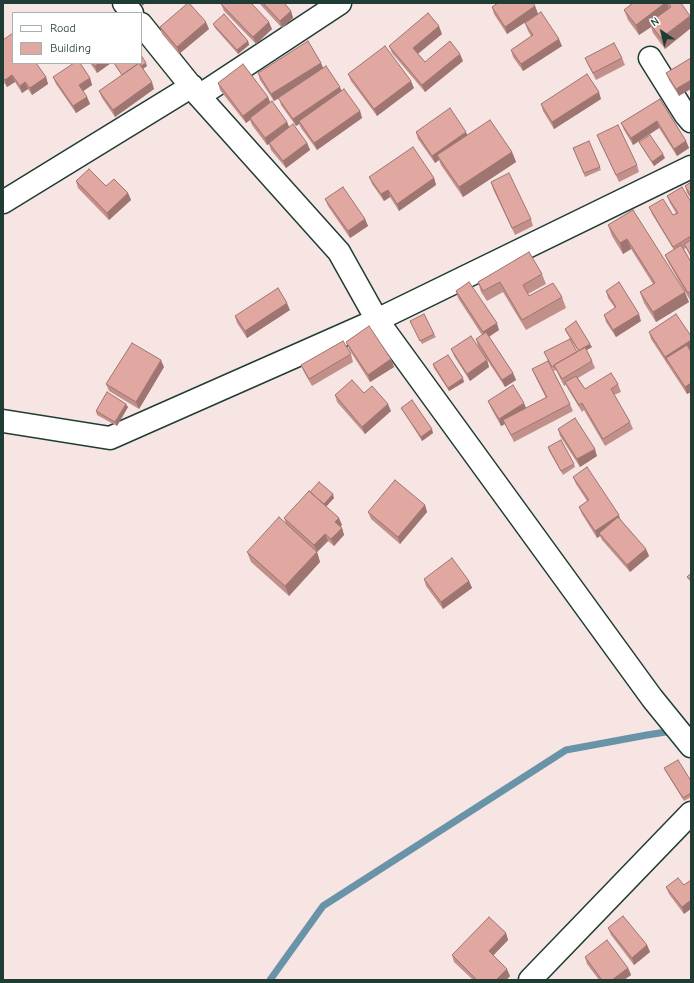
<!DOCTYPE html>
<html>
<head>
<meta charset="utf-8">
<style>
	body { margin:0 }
	#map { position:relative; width:694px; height:983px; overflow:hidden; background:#f6e5e3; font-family:"Comic Neue",sans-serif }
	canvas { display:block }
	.frame { position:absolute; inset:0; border:4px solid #1f3d34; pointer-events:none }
	.legend { position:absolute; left:12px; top:12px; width:130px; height:52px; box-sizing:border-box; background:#fff; border:1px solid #a5b1ae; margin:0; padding:5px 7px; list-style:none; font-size:12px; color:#1f3d34 }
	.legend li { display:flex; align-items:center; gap:8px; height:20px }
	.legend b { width:20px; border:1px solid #a5b1ae }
	.north { position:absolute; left:642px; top:12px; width:40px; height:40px; -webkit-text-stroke:3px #fff; paint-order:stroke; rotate:325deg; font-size:11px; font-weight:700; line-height:16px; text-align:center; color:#1f3d34 }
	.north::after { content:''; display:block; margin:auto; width:14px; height:18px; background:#1f3d34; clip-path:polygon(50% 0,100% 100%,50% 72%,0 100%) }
</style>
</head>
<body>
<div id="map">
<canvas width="694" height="983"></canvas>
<div class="frame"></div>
<ul class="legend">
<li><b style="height:5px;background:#fff"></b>Road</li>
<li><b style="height:11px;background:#e1a7a1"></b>Building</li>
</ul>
<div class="north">N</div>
</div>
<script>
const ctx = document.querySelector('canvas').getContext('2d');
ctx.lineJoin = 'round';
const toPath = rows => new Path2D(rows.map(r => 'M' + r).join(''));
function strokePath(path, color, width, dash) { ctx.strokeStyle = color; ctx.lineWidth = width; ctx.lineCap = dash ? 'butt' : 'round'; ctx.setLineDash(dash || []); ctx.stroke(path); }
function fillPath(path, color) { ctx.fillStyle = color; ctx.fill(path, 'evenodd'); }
const stream = toPath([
	[270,980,323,906,566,750,647,735,691,728]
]);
const minor = toPath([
	[124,3,132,13],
	[141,24,199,96,339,252,377,320,652,698,691,746],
	[650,58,685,114,691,121],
	[199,96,340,3],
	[3,202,192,86],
	[3,421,110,438,377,320,691,167],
	[530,980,691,813]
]);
const wall = toPath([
	[259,3,284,3,291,11,293,18,282,28],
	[633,3,681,3,665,49,653,33,651,27,639,35,628,20,624,10],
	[221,4,272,29,256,44,224,11],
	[535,6,538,14,507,34,494,14,492,7],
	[525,23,562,46,523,71,513,57,511,50,531,36,528,31],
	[213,24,248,41,249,45,238,54,215,28],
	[160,27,209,29,179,54,162,34],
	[442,34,418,54,425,62,463,61,425,92,392,53,389,46],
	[3,40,46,77,48,84,32,95,28,89,22,93,15,82,7,87,3,81],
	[585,58,622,58,625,65,596,80,588,65],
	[691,58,679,96,669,80,666,73],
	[90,63,111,63,97,73],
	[114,63,147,66,143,69,154,89,115,117,102,98,99,91,122,75,116,67],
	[321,63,323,68,341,90,360,111,362,118,317,150,301,128,299,124,296,126,281,105,279,98,274,101,260,80,258,73],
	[348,74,414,88,377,116,351,81],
	[53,77,90,78,92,85,83,91,87,97,90,104,76,113,56,84],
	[218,83,268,97,270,103,287,122,289,127,307,143,310,150,286,168,271,150,269,144,267,145,252,125,250,120,246,123,220,90],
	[601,99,554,129,543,111,541,104],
	[660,99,686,141,689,148,677,156,659,128,633,145,624,130,621,123],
	[416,132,467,135,512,152,516,162,463,197,441,165,439,160,435,163,418,139],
	[597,135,637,165,639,172,619,182,600,142],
	[589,141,601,170,585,177,573,148],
	[639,142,665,158,654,166,641,146],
	[369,177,434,178,436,185,399,211,390,197,384,201,372,184],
	[76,181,128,193,131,200,109,220,78,188],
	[491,182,531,219,533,226,515,235,493,189],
	[691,182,691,199,687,193,685,186],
	[667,196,691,202,691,258,686,248,684,249,691,262,691,299,690,300,668,262,665,255,674,250,652,214,649,207,673,215,676,213,670,203],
	[325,199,365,219,368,226,350,238,328,206],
	[633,210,689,302,656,322,644,303,640,292,653,284,631,249,623,254,612,236,608,225],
	[542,274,546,284,528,294,529,296,562,297,566,308,526,330,503,292,487,301,481,292,478,282],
	[456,291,499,330,489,337,513,373,516,380,505,387,478,346,476,339,482,335,458,298],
	[606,291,641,321,616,337,606,322,604,315,615,308,608,298],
	[290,310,247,338,237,323,235,316],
	[410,321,434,334,436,337,422,344],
	[565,329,592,347,586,350,592,361,595,368,578,378,585,389,618,384,621,392,614,395,630,422,633,429,605,446,584,410,582,412,568,389,566,385,564,386,556,370,554,371,544,352,577,352,578,351,566,332],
	[649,332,690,349,691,352,691,392,687,394,651,339],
	[346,342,391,359,394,367,370,382,349,349],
	[451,349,487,360,489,367,470,381,454,356],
	[351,354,353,362,312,386,304,372,301,365],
	[433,364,464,382,449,391,434,368],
	[164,367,139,409,109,391,106,384],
	[532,369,570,404,573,411,514,442,505,424,501,426,491,408,488,401,526,408,546,398,535,376],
	[364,393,391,411,365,434,337,402,335,395],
	[128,407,117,426,97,415,96,411],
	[401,408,433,433,422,441,403,411],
	[558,429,597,456,580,467,560,436],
	[548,447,574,464,575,467,563,475,549,451],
	[573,477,620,519,646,549,649,556,630,572,602,540,600,536,597,538,582,514,579,507,587,501,576,484],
	[310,492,334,498,326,506,342,525,340,527,342,528,344,535,334,546,328,541,317,552,320,562,289,596,251,562,247,552,286,524,284,518],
	[425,505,427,512,400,544,371,519,368,512],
	[691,573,691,582,689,580,687,577],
	[424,579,469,581,472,588,443,609,426,586],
	[664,768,691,781,691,797,684,801,666,772],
	[684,885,684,914,669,894,666,887],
	[608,928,647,945,650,952,634,965,611,935],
	[506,933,508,940,493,955,510,976,506,980,473,980,454,962,452,955],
	[585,957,628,968,631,975,624,980,599,980,587,964]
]);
const shadedWall = toPath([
	[141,3,146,3,142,6],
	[665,3,667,3,670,12,649,23,651,27,639,35,636,25],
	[535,6,538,14,507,34,505,27],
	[291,11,293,18,282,28,280,21],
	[690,16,691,28,665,49,661,38],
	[206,22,209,29,179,54,177,47],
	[269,22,272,29,256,44,253,37],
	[439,26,442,34,416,55,413,48],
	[559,39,562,46,523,71,521,64],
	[248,41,249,45,238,54,237,50],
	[460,54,463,61,425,92,422,85],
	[99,63,111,63,97,73,95,66],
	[146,63,147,66,125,80,124,77],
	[321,63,324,70,274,101,271,94],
	[12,75,15,82,7,87,5,80],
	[46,77,48,84,32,95,30,88],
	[90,78,92,85,82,92,79,85],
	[691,80,691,89,679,96,676,89],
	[411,81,414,88,377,116,374,109],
	[25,82,28,89,22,93,20,86],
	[152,82,154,89,115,117,113,110],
	[340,87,343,94,299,121,299,124,296,126,293,119],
	[599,92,601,99,554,129,552,122],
	[87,97,90,104,76,113,73,106],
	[268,97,271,104,250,118,250,120,246,123,243,116],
	[360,111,362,118,317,150,314,143],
	[657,121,659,128,633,145,631,138],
	[287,122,290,129,269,143,269,144,267,145,265,138],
	[466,132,469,139,437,155,439,160,435,163,432,156],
	[686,141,689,148,677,156,674,149],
	[307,143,310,150,286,168,283,161],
	[512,152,516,162,463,197,459,187],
	[663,154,665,158,654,166,652,162],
	[434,178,436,185,399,211,397,204],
	[388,190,390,197,384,201,381,194],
	[128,193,131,200,109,220,107,213],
	[365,219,368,226,350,238,348,231],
	[627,239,631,249,623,254,620,243],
	[685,292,689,302,656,322,653,312],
	[287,303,290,310,247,338,245,331],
	[639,314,641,321,616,337,613,330],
	[497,323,499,330,485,339,483,332],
	[691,340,691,349,669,363,666,358,667,364,665,357],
	[590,344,592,347,580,354,579,351],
	[391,359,394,367,370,382,368,375],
	[161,360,164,367,139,409,136,402],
	[487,360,489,367,470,381,467,374],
	[513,373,516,380,505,387,502,380],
	[463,378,464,382,449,391,448,388],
	[691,383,691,392,687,394,685,387],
	[524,403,527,410,503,420,505,424,501,426,499,419],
	[126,404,128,407,117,426,115,422],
	[388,404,391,411,365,434,362,427],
	[432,429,433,433,422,441,421,437],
	[595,449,597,456,580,467,577,459],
	[333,494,334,498,325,508,323,504],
	[425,505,427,512,400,544,398,537],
	[619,515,621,522,599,533,600,536,597,538,595,531],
	[339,518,342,525,338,529,335,522],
	[342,528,344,535,334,546,331,539],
	[325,534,328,541,317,552,320,562,289,596,285,586,317,552,314,545],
	[646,549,649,556,630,572,627,565],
	[469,581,472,588,443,609,441,602],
	[691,900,691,909,684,914,682,907],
	[506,933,508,940,491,958,489,951],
	[647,945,650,952,634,965,632,958],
	[628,968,631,975,624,980,612,980],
	[507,969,510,976,506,980,496,980]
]);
const building = toPath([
	[188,3,189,3,206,22,177,47,160,27,188,3],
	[222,3,251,3,269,22,253,37,221,4,222,3],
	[263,3,284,3,291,11,280,21,263,3],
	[498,3,533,3,535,6,505,27,492,7,498,3],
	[633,3,665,3,636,25,624,10,633,3],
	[668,3,681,3,690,16,661,38,649,23,671,7,668,3],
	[541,12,559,39,521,64,511,50,533,35,525,23,541,12],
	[428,13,439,26,413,48,425,62,450,41,460,54,422,85,389,46,428,13],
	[224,14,248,41,237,50,213,24,224,14],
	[13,33,13,63,36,63,46,77,30,88,25,82,20,86,12,75,5,80,3,78,3,40,13,33],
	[308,41,321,63,271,94,258,73,308,41],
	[614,43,622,58,593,73,585,58,614,43],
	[385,46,411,81,374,109,348,74,385,46],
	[141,55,146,63,141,66,139,63,122,75,114,63,141,63,141,55],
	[691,58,691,80,676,89,666,73,691,58],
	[74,63,80,63,90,78,79,85,87,97,73,106,53,77,74,63],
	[93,63,99,63,95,66,93,63],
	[139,63,152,82,113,110,99,91,139,63],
	[243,64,268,97,243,116,218,83,243,64],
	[326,66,340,87,293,119,278,98,326,66],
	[587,74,599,92,552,122,541,104,587,74],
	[344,89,360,111,314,143,299,121,344,89],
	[660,99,686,141,674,149,657,121,631,138,621,123,660,99],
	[272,101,287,122,265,138,250,118,272,101],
	[450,108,466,132,432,156,416,132,450,108],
	[490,120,512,152,459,187,437,155,490,120],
	[293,124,307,143,283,161,269,143,293,124],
	[618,125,637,165,616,175,597,135,618,125],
	[650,135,663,154,652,162,639,142,650,135],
	[589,141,600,167,584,173,573,148,589,141],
	[413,147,434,178,397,204,388,190,381,194,369,177,413,147],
	[89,169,106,186,114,179,128,193,107,213,76,181,89,169],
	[509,173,531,219,512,228,491,182,509,173],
	[691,182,691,196,685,186,691,182],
	[343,187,365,219,348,231,325,199,343,187],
	[682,187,691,202,691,236,673,247,649,207,663,199,673,215,678,213,667,196,682,187],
	[633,210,685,292,653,312,640,292,655,283,627,239,620,243,608,225,633,210],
	[691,240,691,255,684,244,691,240],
	[681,245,691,262,691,291,688,293,665,255,681,245],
	[529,252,542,274,523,285,529,296,553,283,562,297,522,320,500,282,483,291,478,282,529,252],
	[469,282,497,323,483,332,456,291,469,282],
	[619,282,639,314,613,330,604,315,616,307,606,291,619,282],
	[278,288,287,303,245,331,235,316,278,288],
	[424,314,434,334,420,341,410,321,424,314],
	[676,314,691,336,691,340,665,357,649,332,676,314],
	[576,321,590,344,579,351,565,329,576,321],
	[369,326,391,359,368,375,346,342,369,326],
	[486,332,513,373,502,380,476,339,486,332],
	[471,336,487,360,467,374,451,349,471,336],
	[570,339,577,352,554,365,554,366,552,367,544,352,570,339],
	[343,341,351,354,309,379,301,365,343,341],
	[132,343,161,360,136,402,106,384,132,343],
	[687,345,691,352,691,383,685,387,666,358,687,345],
	[585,347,592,361,562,379,554,365,585,347],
	[448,355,463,378,448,388,433,364,448,355],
	[548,361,570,404,511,435,503,420,547,397,532,369,548,361],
	[611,373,618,384,611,389,630,422,603,439,582,403,579,405,565,382,576,376,585,389,611,373],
	[352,380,364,393,372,386,388,404,362,427,335,395,352,380],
	[513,385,524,403,499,419,488,401,513,385],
	[107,392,126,404,115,422,96,411,107,392],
	[412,400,432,429,421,437,401,408,412,400],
	[575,418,595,449,577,459,558,429,575,418],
	[561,440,574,464,561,471,548,447,561,440],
	[587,467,619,515,595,531,579,507,589,500,573,477,587,467],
	[395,480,425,505,398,537,368,512,395,480],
	[319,482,333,494,324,504,310,492,319,482],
	[309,491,339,518,335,522,342,528,331,539,325,534,314,545,284,518,309,491],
	[279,517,317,552,285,586,247,552,279,517],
	[618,517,646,549,627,565,599,533,618,517],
	[452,558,469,581,441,602,424,579,452,558],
	[691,573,691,580,687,577,691,573],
	[678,760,691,781,691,793,683,798,664,768,678,760],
	[678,878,684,885,691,880,691,900,682,907,666,887,678,878],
	[623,916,647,945,632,958,608,928,623,916],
	[489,917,506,933,489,951,507,969,496,980,477,980,452,955,489,917],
	[607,940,628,968,612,980,602,980,585,957,607,940]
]);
strokePath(stream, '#6893a8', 7);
strokePath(minor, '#1f3d34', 25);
strokePath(minor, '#fff', 22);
fillPath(wall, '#c2908a');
fillPath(shadedWall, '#9e7571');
fillPath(building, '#e1a7a1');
strokePath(building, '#9e7571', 1);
</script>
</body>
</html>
